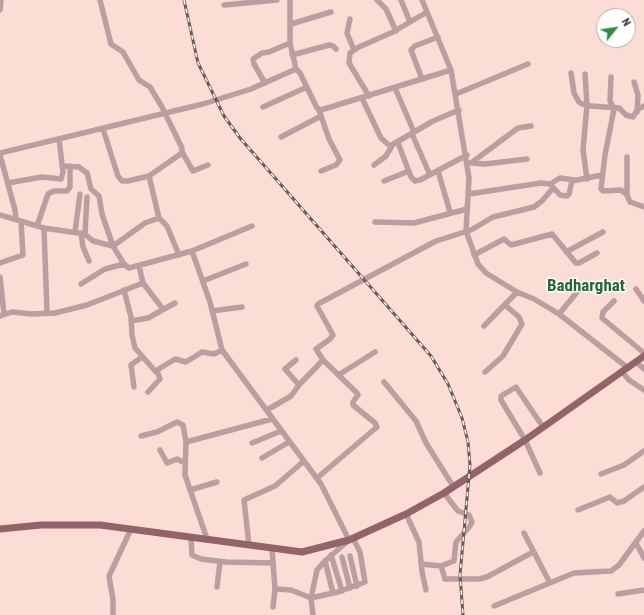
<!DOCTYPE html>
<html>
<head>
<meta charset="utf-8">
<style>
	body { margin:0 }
	#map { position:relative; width:644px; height:615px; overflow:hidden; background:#fcddd5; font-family:"Roboto Condensed",sans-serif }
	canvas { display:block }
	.north { position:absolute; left:596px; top:8px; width:40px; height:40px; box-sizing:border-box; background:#fff; border:1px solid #b2acab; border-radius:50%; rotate:60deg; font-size:11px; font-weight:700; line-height:16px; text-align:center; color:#3e2f2c }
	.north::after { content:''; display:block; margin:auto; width:14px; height:18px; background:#2a8d41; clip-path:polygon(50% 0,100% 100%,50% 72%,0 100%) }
</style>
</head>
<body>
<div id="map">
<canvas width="644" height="615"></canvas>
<div class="north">N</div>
</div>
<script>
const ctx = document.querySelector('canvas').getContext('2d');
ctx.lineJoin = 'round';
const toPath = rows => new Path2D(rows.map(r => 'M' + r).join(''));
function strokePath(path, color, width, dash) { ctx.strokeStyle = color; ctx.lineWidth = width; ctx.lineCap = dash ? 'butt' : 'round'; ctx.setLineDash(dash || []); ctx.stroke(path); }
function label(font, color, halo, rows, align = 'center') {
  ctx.font = font + ' "Roboto Condensed",sans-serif'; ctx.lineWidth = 3; ctx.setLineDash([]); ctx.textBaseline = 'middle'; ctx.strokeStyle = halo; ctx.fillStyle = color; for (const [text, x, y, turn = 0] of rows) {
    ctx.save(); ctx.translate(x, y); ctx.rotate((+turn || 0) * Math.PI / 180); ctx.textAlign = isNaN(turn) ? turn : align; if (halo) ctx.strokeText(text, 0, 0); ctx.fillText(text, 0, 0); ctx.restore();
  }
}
const minor = toPath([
	[100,0,111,44,123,52,139,80,150,87,162,107,182,148,182,153,149,176,159,218],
	[290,0,290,43,296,69],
	[377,0,386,9,396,31],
	[401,0,410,22],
	[422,0,451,70,469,178,466,231,478,264,486,273,517,292,534,299,559,314,628,368],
	[224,5,277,0],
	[0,10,1,0],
	[350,19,347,33,354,50],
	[291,24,331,12],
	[292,55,329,45,333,46,336,49],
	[571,73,574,93,579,102,582,104,591,106,619,108,626,115,633,117,638,109,644,106],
	[585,74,587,105,583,150,587,179],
	[611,77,610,101,614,109,605,155,601,189,603,191,621,190,627,195,630,202,644,207],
	[422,79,411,50,415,46,438,37],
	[634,82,638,95,637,112],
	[265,83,254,64,253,59,262,53,269,52,290,43],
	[395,88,414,132],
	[456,94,528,64],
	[369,96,349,63,350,53,359,47,393,32,427,12],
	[362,98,381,138,390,146,433,121,459,110],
	[263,107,307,87],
	[319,110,329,139,340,160,336,165,321,171],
	[103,129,118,176,122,181,128,181,149,176],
	[412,134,430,175],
	[281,137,321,116],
	[398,143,411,177,415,181,420,180,467,155],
	[182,152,193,171,208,165],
	[0,153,203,104,251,89,296,69,300,73,317,108,321,110,451,70],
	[0,155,15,210,16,219],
	[468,163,471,163,518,128,531,126],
	[471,163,485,164,527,159],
	[374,165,386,156,392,146],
	[62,166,79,167,87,173,91,189,99,196,102,214,113,246,124,264,129,268,192,251,252,226],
	[438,171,450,212],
	[384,181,409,171],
	[8,183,42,177,61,179,63,172,59,139],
	[550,184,560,178,574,180],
	[469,194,541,183,550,184,560,195,567,196,569,194,572,181,602,175],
	[627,195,627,157],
	[0,215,44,228,85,234,93,241,113,246,145,223,159,218,167,226,179,255],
	[375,222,414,223,467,209],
	[37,226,48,194,54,191,67,191,70,187,70,166],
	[44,228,47,313],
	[75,232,80,194],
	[81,233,83,247,89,261],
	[85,234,87,197],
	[192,251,210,302,222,350,321,484,349,540,325,561,317,570,311,598,313,615],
	[566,252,603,232],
	[474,255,504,239,511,245,552,234,576,263,579,263,597,253],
	[0,263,23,255,21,221],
	[0,277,4,314],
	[203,281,246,264],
	[143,283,163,309],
	[81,284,105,269,124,264],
	[636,289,644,301],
	[124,290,131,317,132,335,135,348,156,372],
	[614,301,603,312,602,318,644,353],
	[212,311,242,307],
	[559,314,578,291],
	[0,316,12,312,32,314,55,313,87,305,143,283,139,266],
	[131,321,148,318,175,303],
	[484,326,517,292],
	[296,360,285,369,299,385],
	[323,360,316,349,330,339,333,335,317,306,318,304,436,241,471,230,493,217,534,207,542,201,553,188],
	[636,362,644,369],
	[485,372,503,356,522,324,519,317,505,305],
	[622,372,629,380,644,390],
	[340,374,375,352],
	[384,382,416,421,426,443,453,486],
	[134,387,131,365,142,357],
	[148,392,160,379,157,370,172,361,175,359,186,362,202,352,214,354,222,350],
	[267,410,291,396,299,385,323,360,357,393,358,395,353,402,353,405,375,423,377,427,317,478],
	[141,436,157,432,177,422,183,425,186,442,185,475,207,539],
	[186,442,272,419],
	[252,443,281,431],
	[160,450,167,463,177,459,185,463],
	[262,458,289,442],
	[540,473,525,440,501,400,501,396,516,387,543,427],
	[601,474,624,465,644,451],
	[190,490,217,482],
	[578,510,610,497,617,503,624,501,644,487],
	[406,514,419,542,422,572,426,590],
	[524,533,550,583],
	[191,537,192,555,201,559,226,562,273,563],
	[636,543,644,558],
	[249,545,244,500,275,486,304,461],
	[272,548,275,589,291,590,311,598,338,592,365,582,360,552,353,538],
	[331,555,342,591],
	[350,556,357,586],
	[342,557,350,588],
	[325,561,333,593],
	[421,564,441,566,445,579,479,579,487,577,533,552],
	[441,566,454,561,456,542,470,526,472,522,469,515,458,511,444,493],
	[217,587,220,562],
	[618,594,644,590],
	[494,606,574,573,611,571,619,565,644,531],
	[273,607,275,589],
	[113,615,113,600,109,576,131,529]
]);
const major = toPath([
	[0,529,41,525,100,525,302,552,349,540,406,514,444,493,525,440,644,356]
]);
const rail = toPath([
	[184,0,198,63,224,116,240,138,431,356,448,384,462,418,468,442,470,465,460,575,463,615]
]);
const districtNames = [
	["Badharghat",586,287]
];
strokePath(minor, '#ba9ea0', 5.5);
strokePath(major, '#926368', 7);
strokePath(rail, '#6d5a56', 3);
strokePath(rail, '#fff', 1.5, [4.5]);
label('bold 17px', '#296635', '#fff', districtNames);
</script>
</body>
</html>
